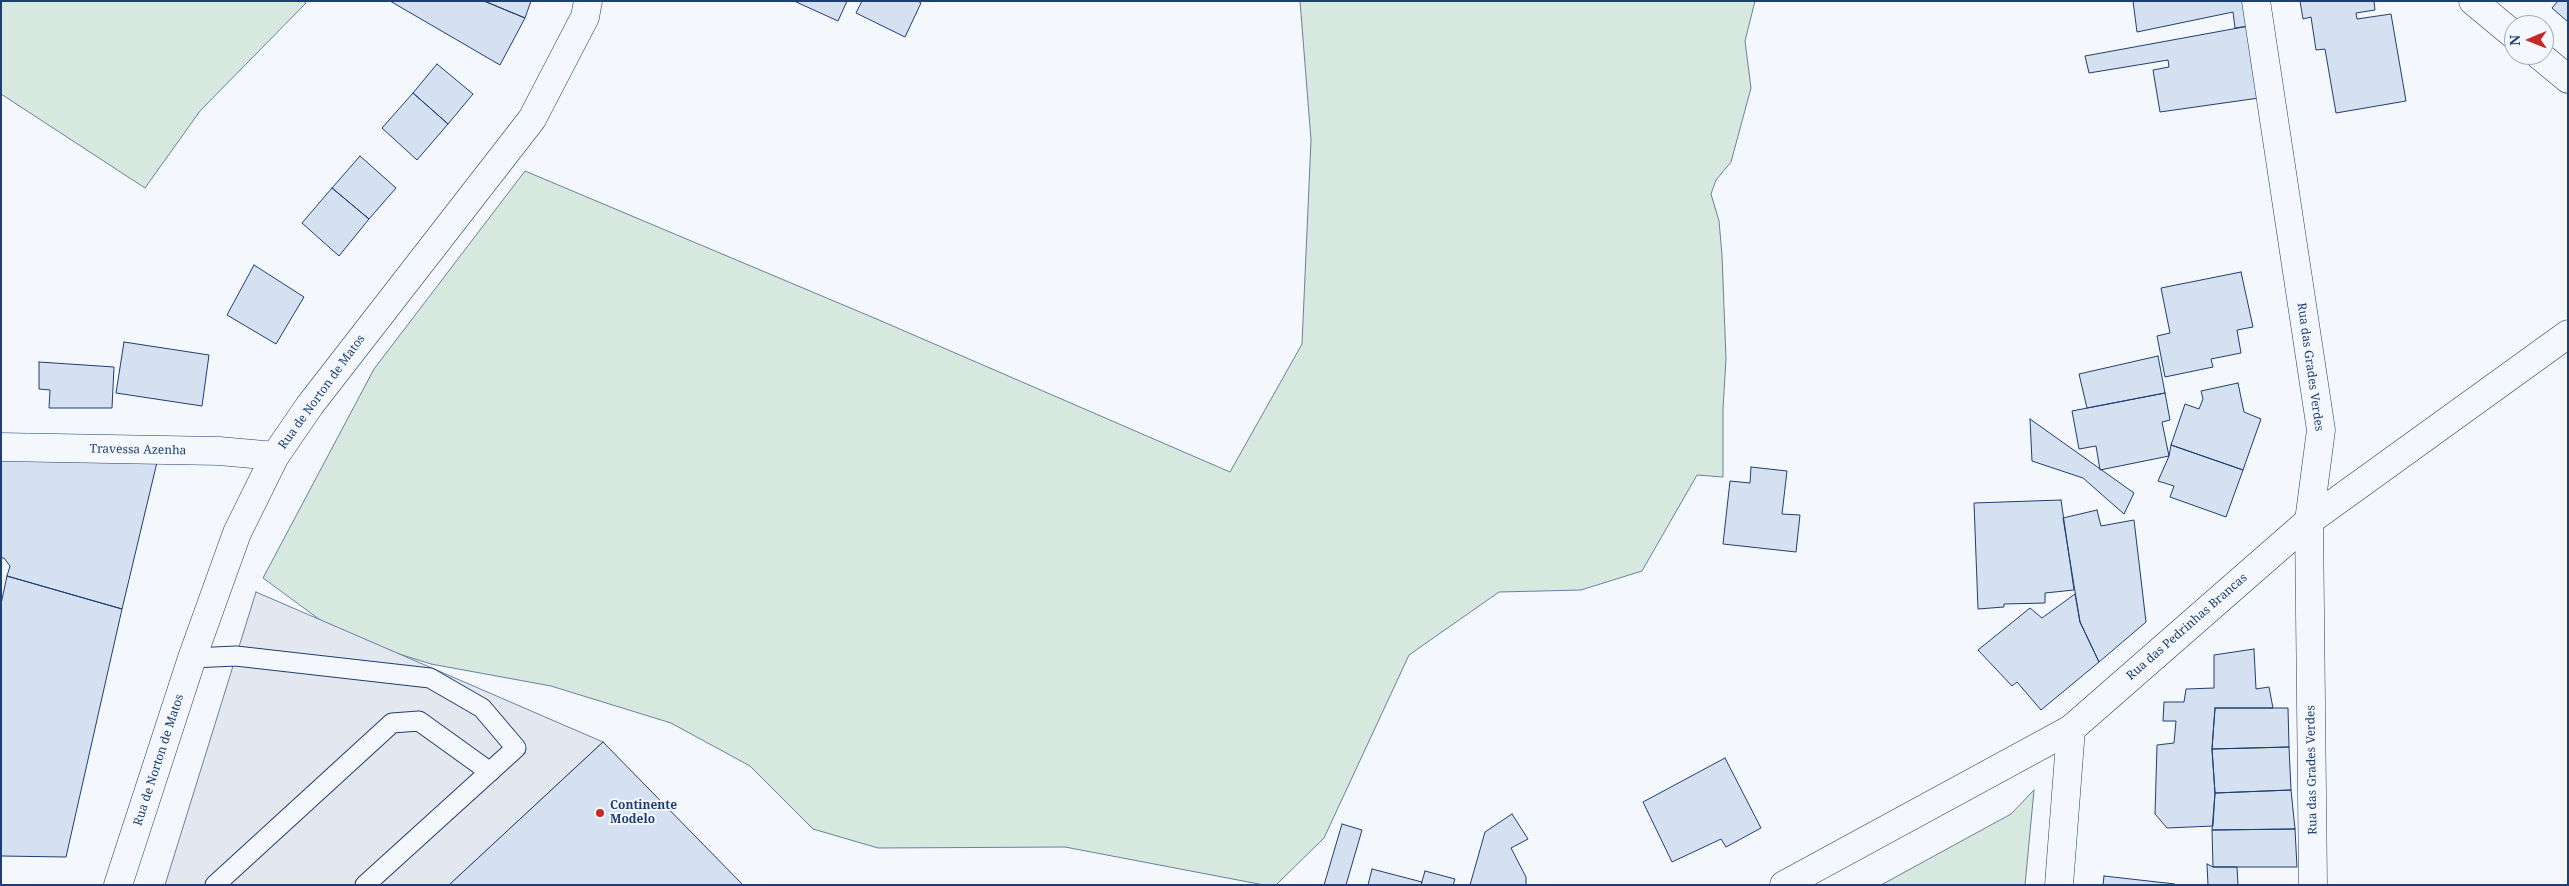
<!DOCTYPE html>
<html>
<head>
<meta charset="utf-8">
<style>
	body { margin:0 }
	#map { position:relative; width:2569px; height:886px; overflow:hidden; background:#f4f7fb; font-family:"Noto Serif",serif }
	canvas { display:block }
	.frame { position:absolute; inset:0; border:2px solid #1d3f73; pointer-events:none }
	.north { position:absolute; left:2504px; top:15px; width:50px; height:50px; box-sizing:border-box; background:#f4f7fb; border:1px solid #9eadc5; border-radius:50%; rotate:269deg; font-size:14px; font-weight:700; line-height:20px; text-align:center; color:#1d3f73 }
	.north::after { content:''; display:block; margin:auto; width:18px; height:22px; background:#c62828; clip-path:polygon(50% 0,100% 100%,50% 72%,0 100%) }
</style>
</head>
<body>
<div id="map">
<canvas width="2569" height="886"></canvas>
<div class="frame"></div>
<div class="north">N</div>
</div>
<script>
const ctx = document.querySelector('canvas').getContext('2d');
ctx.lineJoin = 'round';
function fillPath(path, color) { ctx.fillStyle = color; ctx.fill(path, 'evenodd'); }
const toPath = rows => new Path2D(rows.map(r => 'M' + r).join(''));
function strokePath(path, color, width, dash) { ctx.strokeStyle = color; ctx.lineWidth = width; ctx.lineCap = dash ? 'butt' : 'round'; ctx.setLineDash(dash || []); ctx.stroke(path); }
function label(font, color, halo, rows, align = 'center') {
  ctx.font = font + ' "Noto Serif",serif'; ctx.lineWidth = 4; ctx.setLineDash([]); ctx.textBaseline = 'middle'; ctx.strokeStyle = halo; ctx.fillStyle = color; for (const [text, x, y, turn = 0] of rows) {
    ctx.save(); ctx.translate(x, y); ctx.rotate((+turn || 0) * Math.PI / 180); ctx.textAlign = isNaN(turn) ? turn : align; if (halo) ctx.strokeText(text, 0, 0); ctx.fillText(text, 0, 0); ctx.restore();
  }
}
const green = toPath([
	[1,1,303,1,306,3,200,111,145,188,1,94,1,1],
	[1300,1,1755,1,1745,41,1751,88,1731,162,1716,180,1711,194,1719,221,1722,255,1726,359,1723,409,1723,477,1697,475,1642,571,1581,590,1499,592,1409,655,1324,838,1276,885,1264,885,1065,847,878,848,813,829,750,766,671,723,551,686,431,664,342,636,263,578,374,369,525,171,879,320,1230,472,1302,344,1311,140,1300,1],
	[2034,790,2025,885,1881,885,2011,814,2034,790]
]);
const parking = toPath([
	[256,592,603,742,449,885,165,885,256,592]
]);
const building = toPath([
	[390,1,484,1,525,18,500,65,390,1],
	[484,1,531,1,525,18,484,1],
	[794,1,847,1,838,21,794,1],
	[862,1,918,1,921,3,905,37,856,13,862,1],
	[2133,1,2245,1,2249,26,2235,28,2233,12,2137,32,2133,1],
	[2300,1,2374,1,2375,10,2356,13,2357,19,2391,14,2406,101,2336,113,2325,49,2316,50,2311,17,2303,19,2300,1],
	[2558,1,2568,1,2568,22,2552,8,2558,1],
	[2249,26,2259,98,2160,112,2153,70,2169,67,2168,60,2089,73,2085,56,2249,26],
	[437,64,473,94,448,124,413,93,437,64],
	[413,93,448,124,417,160,382,128,413,93],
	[360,156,396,188,369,219,332,188,360,156],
	[332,188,369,219,339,256,302,223,332,188],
	[254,265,304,297,276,344,227,315,254,265],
	[2241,272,2253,327,2237,330,2241,353,2211,359,2213,367,2165,377,2157,336,2170,333,2161,288,2241,272],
	[124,342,209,355,202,406,116,393,124,342],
	[2158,356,2165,393,2087,408,2079,374,2158,356],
	[39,362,114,367,112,408,49,408,50,390,39,389,39,362],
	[2238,383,2244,412,2261,419,2243,470,2171,445,2185,404,2199,409,2203,399,2201,391,2238,383],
	[2165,393,2170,420,2162,422,2169,456,2100,470,2096,446,2079,449,2072,411,2165,393],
	[2030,419,2134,493,2124,514,2083,478,2032,461,2030,419],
	[2171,445,2243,470,2226,517,2170,497,2174,486,2158,481,2169,456,2171,445],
	[1,457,158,458,122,609,7,576,10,566,4,558,1,558,1,457],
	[1751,467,1787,471,1782,514,1800,515,1796,552,1723,544,1730,481,1750,483,1751,467],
	[2061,500,2074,590,2045,593,2045,603,2004,604,2004,607,1978,609,1974,503,2061,500],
	[2097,510,2101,526,2134,520,2146,622,2099,662,2080,622,2063,518,2097,510],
	[7,576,122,609,66,857,1,856,1,604,7,576],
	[2075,594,2080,622,2099,662,2041,710,2017,682,2012,686,1978,650,2030,608,2042,618,2075,594],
	[2254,649,2256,689,2269,687,2273,708,2215,708,2212,749,2215,793,2213,826,2167,828,2155,814,2157,745,2174,743,2176,721,2163,721,2164,702,2184,702,2186,689,2214,688,2214,655,2254,649],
	[2215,708,2288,708,2289,747,2212,749,2215,708],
	[603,742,743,885,449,885,603,742],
	[2289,747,2291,790,2215,793,2212,749,2289,747],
	[1725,758,1761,828,1726,847,1721,839,1672,862,1643,802,1725,758],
	[2291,790,2295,829,2212,830,2215,793,2291,790],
	[1512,814,1528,839,1511,848,1526,877,1526,885,1470,885,1485,832,1512,814],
	[1342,824,1362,830,1346,885,1324,885,1342,824],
	[2295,829,2297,867,2213,867,2212,830,2295,829],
	[2207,864,2213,867,2237,867,2238,885,2208,885,2207,864],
	[1372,869,1422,882,1421,885,1368,885,1372,869],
	[1425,871,1455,879,1453,885,1421,885,1425,871],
	[2104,876,2175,884,2175,885,2103,885,2104,876]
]);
const lane = toPath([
	[192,658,236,656,430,678,482,708,516,748,365,885],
	[215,885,392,723,419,721,490,772]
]);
const street = toPath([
	[2256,1,2321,430,2309,521,2313,885],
	[2473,1,2514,35],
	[2539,55,2568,79],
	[1,447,219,451,275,456],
	[2059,885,2071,729]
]);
const secondary = toPath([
	[118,885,192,658,237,533,275,456,310,405,532,119,585,17,588,1],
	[1784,885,2071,729,2309,521,2568,334]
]);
const markers = [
	[600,813,5,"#c62828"]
];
const streetNames = [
	["Rua das Grades Verdes",2310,367,82],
	["Rua de Norton de Matos",322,392,-54],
	["Travessa Azenha",138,450,1],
	["Rua das Pedrinhas Brancas",2187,627,-41],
	["Rua de Norton de Matos",159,760,-72],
	["Rua das Grades Verdes",2312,770,-91]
];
const poiNames = [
	["Continente",610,806],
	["Modelo",610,820]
];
fillPath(green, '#d7e8df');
strokePath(green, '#687fa3', 1);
fillPath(parking, '#e3e8f0');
strokePath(parking, '#687fa3', 1);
fillPath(building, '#d5e0f0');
strokePath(building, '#1d3f73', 1);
strokePath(lane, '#1d3f73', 21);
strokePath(street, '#1d3f73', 29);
strokePath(secondary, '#1d3f73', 29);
strokePath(lane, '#f4f7fb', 19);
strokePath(street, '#f4f7fb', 28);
strokePath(secondary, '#f4f7fb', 28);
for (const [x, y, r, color] of markers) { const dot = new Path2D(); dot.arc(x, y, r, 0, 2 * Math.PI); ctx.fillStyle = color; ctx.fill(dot); strokePath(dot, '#f4f7fb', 2); }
label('12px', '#1d3f73', '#f4f7fb', streetNames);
label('bold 12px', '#1d3f73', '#f4f7fb', poiNames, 'left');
</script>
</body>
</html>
